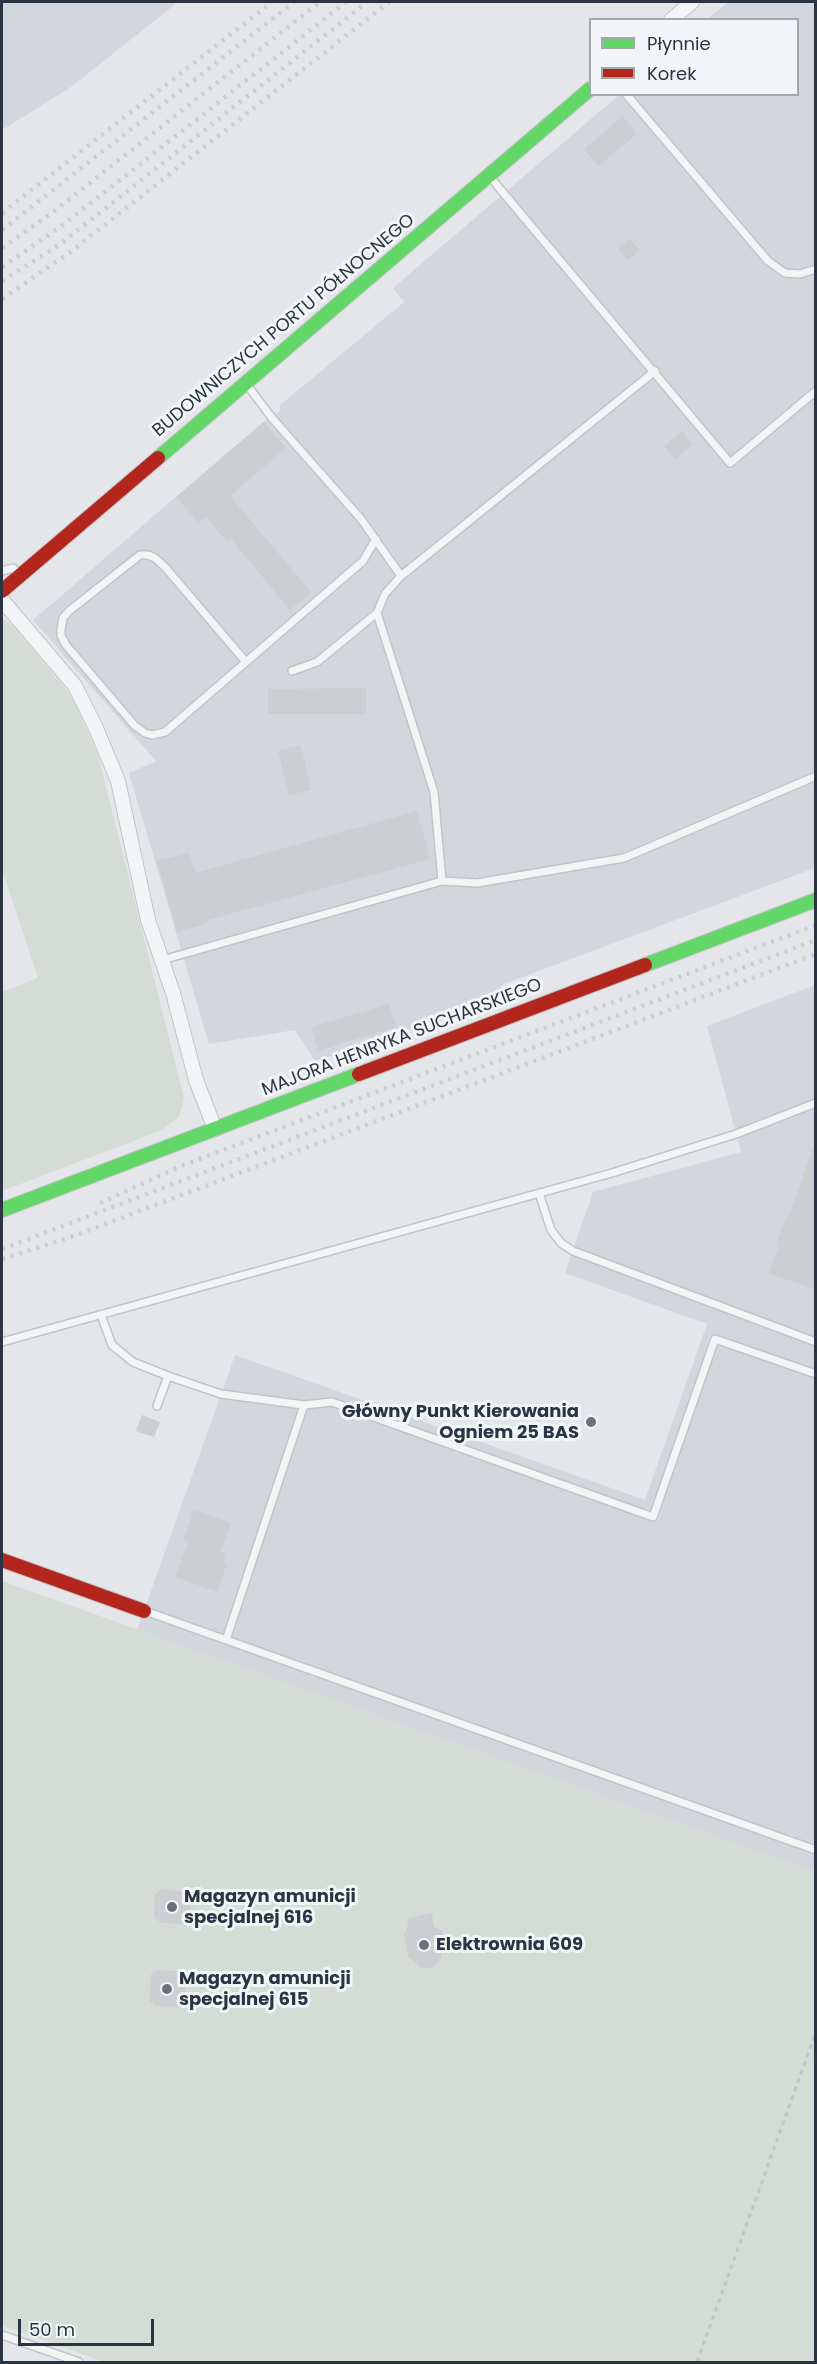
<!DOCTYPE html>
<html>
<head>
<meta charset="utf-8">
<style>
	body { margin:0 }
	#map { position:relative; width:817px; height:2364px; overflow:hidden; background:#e4e6e9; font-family:Poppins,sans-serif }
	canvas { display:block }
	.frame { position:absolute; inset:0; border:3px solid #2b3442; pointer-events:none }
	.legend { position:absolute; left:589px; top:18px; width:210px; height:78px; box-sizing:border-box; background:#f2f5f8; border:2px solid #a2a8af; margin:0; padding:8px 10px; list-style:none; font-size:18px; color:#2b3442 }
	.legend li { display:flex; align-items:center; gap:12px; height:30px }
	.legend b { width:30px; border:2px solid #a2a8af }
	.scale { position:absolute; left:18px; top:2319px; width:136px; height:27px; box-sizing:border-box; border:3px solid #2b3442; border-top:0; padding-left:8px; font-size:18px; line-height:21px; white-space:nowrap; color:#2b3442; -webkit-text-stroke:4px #f2f5f8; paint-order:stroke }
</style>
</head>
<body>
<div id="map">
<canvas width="817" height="2364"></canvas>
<div class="frame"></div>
<ul class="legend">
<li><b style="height:8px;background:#63d668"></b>Płynnie</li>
<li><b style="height:8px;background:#b3261e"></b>Korek</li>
</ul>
<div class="scale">50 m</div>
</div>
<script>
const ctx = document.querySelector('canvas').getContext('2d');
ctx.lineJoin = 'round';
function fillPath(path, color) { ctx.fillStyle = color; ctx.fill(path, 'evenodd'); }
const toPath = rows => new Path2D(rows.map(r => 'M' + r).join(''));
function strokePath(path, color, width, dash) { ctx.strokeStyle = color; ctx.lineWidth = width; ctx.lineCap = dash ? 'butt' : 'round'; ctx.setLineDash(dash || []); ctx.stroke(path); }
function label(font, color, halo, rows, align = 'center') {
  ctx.font = font + ' Poppins,sans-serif'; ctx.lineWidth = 6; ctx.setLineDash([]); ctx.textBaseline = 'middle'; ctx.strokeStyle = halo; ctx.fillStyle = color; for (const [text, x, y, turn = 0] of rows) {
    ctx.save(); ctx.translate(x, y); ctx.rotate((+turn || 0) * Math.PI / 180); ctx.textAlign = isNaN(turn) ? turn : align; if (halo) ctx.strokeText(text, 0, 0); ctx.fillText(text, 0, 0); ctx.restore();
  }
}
const built = toPath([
	[2,2,178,2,71,87,2,130],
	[728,2,815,2,815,868,501,985,502,998,315,1061,295,1030,209,1044,129,773,156,761,33,620,263,422,272,418,281,410,279,406,404,302,393,288,619,95,798,94,798,20,707,19],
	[815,985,815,1872,137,1630,235,1355,645,1500,707,1324,565,1273,593,1192,741,1152,707,1026]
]);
const green = toPath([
	[2,618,8,621,31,647,73,698,98,755,184,1098,179,1117,162,1130,2,1191,2,992,38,978,2,869],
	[2,1581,815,1872,815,2362,105,2362,2,2326]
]);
const building = toPath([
	[623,116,637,134,598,166,584,149],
	[630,239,640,250,628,260,618,249],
	[264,422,286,448,230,496,311,592,290,610,231,539,227,542,206,517,199,523,176,497],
	[682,431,693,444,675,459,664,446],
	[366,688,366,714,268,714,268,689],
	[301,745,311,790,289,795,278,751],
	[417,811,430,859,208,920,208,923,177,932,157,861,189,853,195,873],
	[389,1004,396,1027,318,1051,311,1027],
	[813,1147,816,1148,816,1290,769,1273,780,1243,777,1242,787,1216,789,1217],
	[142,1415,160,1422,154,1437,136,1431],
	[194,1510,231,1523,221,1552,226,1554,223,1563,227,1564,217,1592,175,1577,188,1542,183,1540],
	[163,1889,191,1893,189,1922,183,1924,161,1923,154,1917,155,1894],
	[432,1913,434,1927,443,1931,441,1957,434,1967,422,1969,408,1956,404,1934,408,1925,407,1918],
	[158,1970,186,1972,184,2007,155,2006,149,2000,151,1974]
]);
const path = toPath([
	[697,2362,816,2032]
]);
const lane = toPath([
	[626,94,768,261,785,273,800,274,816,269],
	[490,177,730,463,816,391],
	[247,385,272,418,361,519,401,576],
	[2,571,13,568,20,575],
	[246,662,165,567,155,558,148,555,140,555,69,611,63,618,61,629,61,636,66,645,135,726,145,733,152,735,165,732,246,662,363,561,376,539],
	[292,671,317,662,377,613],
	[442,881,477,883,624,858,816,776],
	[162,960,442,881,434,792,377,613,385,594,401,576,655,371],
	[539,1193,551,1230,561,1243,573,1251,816,1342],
	[101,1315,112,1345,133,1362,168,1376,221,1394,304,1405,332,1402,653,1517,715,1339,816,1374],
	[2,1342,612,1173,736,1134,816,1103],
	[157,1406,168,1376],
	[145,1611,816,1850],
	[226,1640,304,1405],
	[2,2335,79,2362]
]);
const street = toPath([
	[671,20,692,2],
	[2,600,75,686,95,726,118,781,148,920,173,993,196,1080,215,1129]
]);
const fast = toPath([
	[158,458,590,89],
	[645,965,816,900],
	[2,1210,359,1074]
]);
const jam = toPath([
	[2,591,158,458],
	[359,1074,645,965],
	[2,1560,144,1611]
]);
const rail = toPath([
	[2,213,272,2],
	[2,230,294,2],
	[2,248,49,215,320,2],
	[2,267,59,228,346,2],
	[2,281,59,245,367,2],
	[2,299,69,253,389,2],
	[100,1203,181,1166,816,925],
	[2,1249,816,940],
	[2,1259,74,1236,816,954]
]);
const markers = [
	[591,1422,6,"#6c727c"],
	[172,1907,6,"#6c727c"],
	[424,1945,6,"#6c727c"],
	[167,1989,6,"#6c727c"]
];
const streetNames = [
	["BUDOWNICZYCH PORTU PÓŁNOCNEGO",284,326,-40],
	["MAJORA HENRYKA SUCHARSKIEGO",402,1038,-21]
];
const poiNames = [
	["Główny Punkt Kierowania",579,1412,"right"],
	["Ogniem 25 BAS",579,1433,"right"],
	["Magazyn amunicji",184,1897],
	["specjalnej 616",184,1918],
	["Elektrownia 609",436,1945],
	["Magazyn amunicji",179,1979],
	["specjalnej 615",179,2000]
];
fillPath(built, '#d3d6dc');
fillPath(green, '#d5dcd5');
fillPath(building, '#ccced1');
strokePath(lane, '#c2c4c7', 10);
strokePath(street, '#c2c4c7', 16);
strokePath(fast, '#c2c4c7', 16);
strokePath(jam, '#c2c4c7', 16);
strokePath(path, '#c3c5c9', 3, [4.5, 4.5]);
strokePath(lane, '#f3f4f6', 7);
strokePath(street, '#f3f4f6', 14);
strokePath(fast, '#63d668', 14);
strokePath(jam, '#b3261e', 14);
strokePath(rail, '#cdced0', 4.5, [3, 6]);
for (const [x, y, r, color] of markers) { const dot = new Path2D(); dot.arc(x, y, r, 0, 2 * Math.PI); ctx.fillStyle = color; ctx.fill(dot); strokePath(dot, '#f2f5f8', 2); }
label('18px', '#2b3442', '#f2f5f8', streetNames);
label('bold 18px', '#2b3442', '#f2f5f8', poiNames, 'left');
</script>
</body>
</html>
